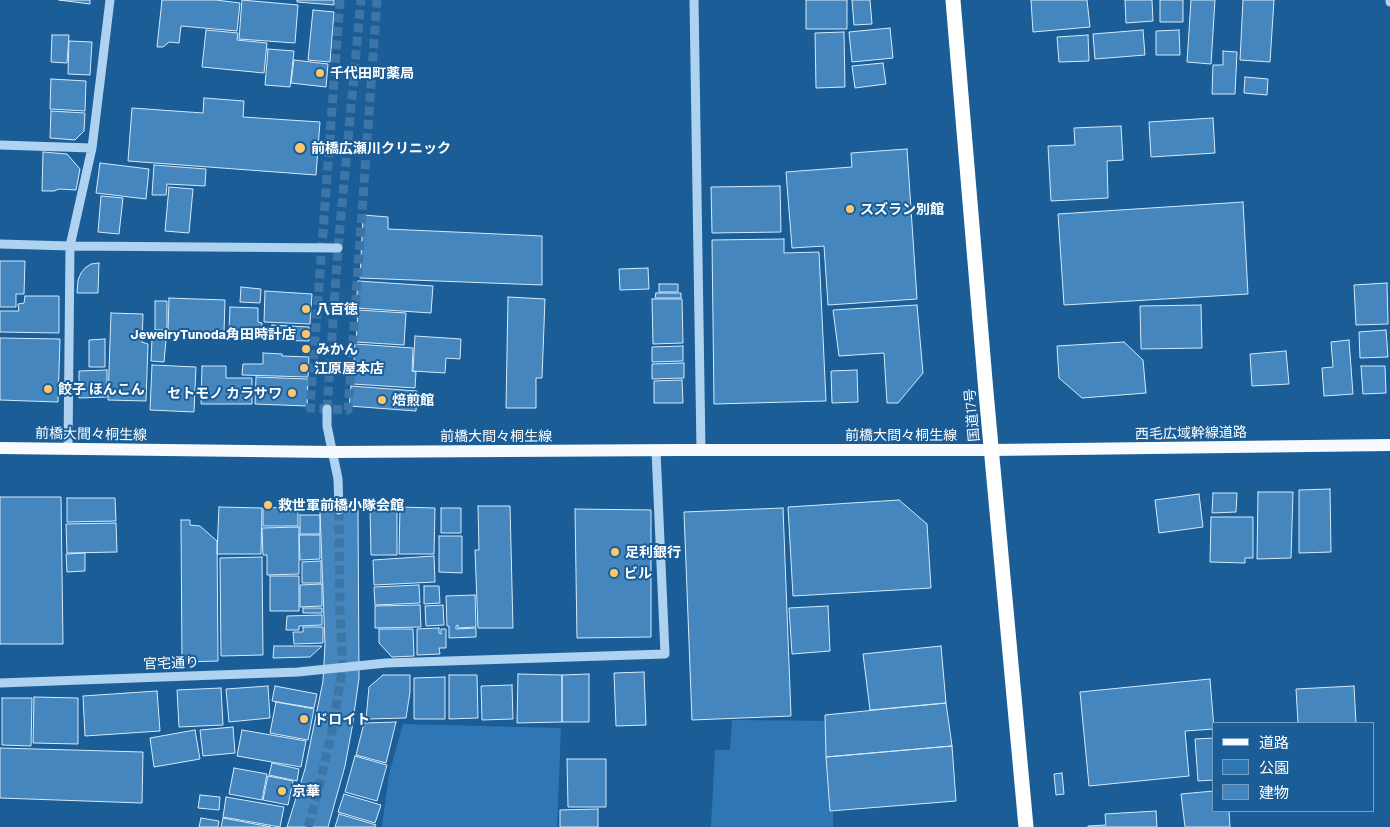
<!DOCTYPE html>
<html>
<head>
<meta charset="utf-8">
<style>
	body { margin:0 }
	#map { position:relative; width:1390px; height:827px; overflow:hidden; background:#1b5d96; font-family:Barlow,"Noto Sans JP",sans-serif }
	canvas { display:block }
	.legend { position:absolute; left:1212px; top:722px; width:162px; height:90px; box-sizing:border-box; background:#1b5d96; border:1px solid #769ec0; margin:0; padding:6px 9px; list-style:none; font-size:15px; color:#fff }
	.legend li { display:flex; align-items:center; gap:10px; height:25px }
	.legend b { width:25px; border:1px solid #769ec0 }
</style>
</head>
<body>
<div id="map">
<canvas width="1390" height="827"></canvas>
<ul class="legend">
<li><b style="height:6px;background:#f7fbff"></b>道路</li>
<li><b style="height:14px;background:#2f77b4"></b>公園</li>
<li><b style="height:14px;background:#4486bd"></b>建物</li>
</ul>
</div>
<script>
const ctx = document.querySelector('canvas').getContext('2d');
ctx.lineJoin = 'round';
function fillPath(path, color) { ctx.fillStyle = color; ctx.fill(path, 'evenodd'); }
const toPath = rows => new Path2D(rows.map(r => 'M' + r).join(''));
function strokePath(path, color, width, dash) { ctx.strokeStyle = color; ctx.lineWidth = width; ctx.lineCap = dash ? 'butt' : 'round'; ctx.setLineDash(dash || []); ctx.stroke(path); }
function label(font, color, halo, rows, align = 'center') {
  ctx.font = font + ' Barlow,"Noto Sans JP",sans-serif'; ctx.lineWidth = 4; ctx.setLineDash([]); ctx.textBaseline = 'middle'; ctx.strokeStyle = halo; ctx.fillStyle = color; for (const [text, x, y, turn = 0] of rows) {
    ctx.save(); ctx.translate(x, y); ctx.rotate((+turn || 0) * Math.PI / 180); ctx.textAlign = isNaN(turn) ? turn : align; if (halo) ctx.strokeText(text, 0, 0); ctx.fillText(text, 0, 0); ctx.restore();
  }
}
const green = toPath([
	[732,720,833,721,833,827,711,827,715,750,730,750],
	[403,724,561,728,557,827,382,827,389,774]
]);
const building = toPath([
	[59,0,90,0,90,4,59,0],
	[162,0,216,0,240,3,237,31,181,26,179,43,169,42,163,47,157,47,162,0],
	[242,0,298,5,295,43,239,39,242,0],
	[297,0,334,0,334,5,297,2,297,0],
	[806,0,847,0,847,29,806,29,806,0],
	[852,0,870,0,872,24,854,25,852,0],
	[1031,0,1087,0,1090,27,1033,32,1031,0],
	[1125,0,1152,0,1153,21,1126,23,1125,0],
	[1160,0,1183,0,1183,22,1160,22,1160,0],
	[1191,0,1215,0,1211,64,1187,62,1191,0],
	[1243,0,1274,0,1270,62,1240,60,1243,0],
	[313,10,334,12,330,62,308,60,313,10],
	[890,28,893,58,852,62,849,32,890,28],
	[206,30,238,33,237,40,267,43,264,73,202,67,206,30],
	[1143,30,1145,55,1095,59,1093,34,1143,30],
	[1179,30,1180,55,1156,55,1156,31,1179,30],
	[844,32,845,87,816,88,815,33,844,32],
	[52,35,69,35,67,63,51,62,52,35],
	[1088,35,1089,61,1059,62,1057,37,1088,35],
	[69,41,92,42,90,75,68,74,69,41],
	[268,49,294,51,290,87,265,85,268,49],
	[1223,51,1237,52,1235,94,1212,94,1213,65,1223,65,1223,51],
	[294,60,328,64,326,87,291,83,294,60],
	[883,63,886,84,855,88,852,66,883,63],
	[1245,77,1268,79,1267,95,1244,93,1245,77],
	[51,79,86,81,85,111,50,109,51,79],
	[204,98,244,101,243,117,320,122,316,175,128,161,132,108,203,113,204,98],
	[51,111,85,113,84,131,75,140,50,138,51,111],
	[1213,118,1215,153,1151,157,1149,122,1213,118],
	[1121,126,1123,160,1107,161,1108,198,1051,201,1048,146,1075,145,1074,128,1121,126],
	[907,149,917,299,828,305,824,246,792,248,786,172,852,167,851,153,907,149],
	[43,152,67,154,80,169,76,190,59,189,54,191,42,191,43,152],
	[100,163,149,169,146,199,96,193,100,163],
	[154,165,206,169,205,186,167,184,166,195,152,195,154,165],
	[780,186,781,232,712,233,711,187,780,186],
	[169,187,193,189,189,233,165,231,169,187],
	[101,196,123,198,119,234,98,232,101,196],
	[1243,202,1248,294,1064,305,1058,214,1243,202],
	[363,215,388,217,388,229,542,236,542,285,360,278,363,215],
	[784,239,784,253,819,252,826,401,714,404,712,240,784,239],
	[0,261,25,261,24,294,16,294,16,307,0,307,0,261],
	[99,263,98,293,77,293,78,280,81,273,85,268,91,264,99,263],
	[648,268,649,289,620,290,619,269,648,268],
	[358,281,433,286,431,313,356,308,358,281],
	[1387,283,1388,324,1356,325,1354,285,1387,283],
	[659,284,678,284,678,292,659,292,659,284],
	[241,287,261,289,260,303,240,302,241,287],
	[265,291,312,294,310,324,264,322,265,291],
	[656,293,681,293,681,298,655,298,656,293],
	[25,296,59,296,59,333,0,332,0,311,19,311,18,304,24,303,25,296],
	[508,297,545,299,542,378,536,378,536,408,506,408,508,297],
	[169,298,225,300,224,333,168,332,169,298],
	[652,299,682,299,683,343,653,344,652,299],
	[155,301,167,301,167,330,155,330,155,301],
	[917,305,923,373,898,403,887,403,884,353,839,356,833,310,917,305],
	[1201,305,1202,348,1141,349,1140,306,1201,305],
	[230,307,258,308,258,322,262,323,262,333,229,331,230,307],
	[358,310,406,313,404,345,356,342,358,310],
	[111,313,143,314,142,342,148,344,146,401,108,400,111,313],
	[272,325,309,327,309,341,271,340,272,325],
	[1386,330,1388,357,1360,358,1359,332,1386,330],
	[415,336,461,339,460,359,446,358,445,373,413,371,415,336],
	[0,338,60,339,58,402,0,400,0,338],
	[105,339,105,367,89,367,89,340,105,339],
	[152,339,166,340,164,362,151,361,152,339],
	[1349,340,1353,394,1324,396,1322,368,1333,367,1331,342,1349,340],
	[1124,342,1143,360,1146,393,1082,398,1059,378,1057,346,1124,342],
	[355,344,413,348,412,371,416,372,415,388,353,384,355,344],
	[683,346,683,361,652,362,652,347,683,346],
	[1286,351,1289,384,1252,386,1250,354,1286,351],
	[263,353,282,354,282,356,309,357,308,377,242,375,243,364,263,364,263,353],
	[684,363,684,378,652,379,652,364,684,363],
	[152,365,196,367,194,412,150,410,152,365],
	[202,366,226,366,226,378,252,378,252,404,201,404,202,366],
	[1361,366,1385,366,1386,393,1363,394,1361,366],
	[107,370,107,397,79,398,79,371,107,370],
	[857,370,858,402,832,403,831,371,857,370],
	[256,377,308,379,307,406,255,404,256,377],
	[682,380,683,403,654,403,654,381,682,380],
	[351,386,417,391,416,411,349,406,351,386],
	[1330,489,1331,552,1299,553,1299,490,1330,489],
	[1258,492,1293,492,1291,558,1257,559,1258,492],
	[1213,493,1237,493,1236,512,1212,513,1213,493],
	[1199,494,1203,527,1159,533,1155,500,1199,494],
	[0,497,61,497,63,644,0,644,0,497],
	[67,498,115,498,116,521,67,522,67,498],
	[899,500,927,524,931,588,793,596,788,507,899,500],
	[478,506,510,506,513,628,478,628,475,550,479,550,478,506],
	[219,507,262,508,261,554,217,554,219,507],
	[298,507,298,526,263,526,263,508,298,507],
	[370,507,397,507,397,555,371,555,370,507],
	[400,507,435,508,434,554,399,554,400,507],
	[441,508,461,508,461,533,441,533,441,508],
	[783,508,791,716,692,720,684,512,783,508],
	[575,509,651,510,651,637,577,638,575,509],
	[358,510,359,678,352,728,345,766,328,827,287,827,305,769,323,681,325,644,320,511,358,510],
	[300,515,320,515,320,534,300,534,300,515],
	[1211,517,1253,517,1253,558,1245,558,1245,563,1210,562,1211,517],
	[181,520,190,520,190,525,200,526,217,541,218,661,182,662,181,520],
	[116,523,117,552,67,553,66,524,116,523],
	[299,527,299,574,267,575,267,555,263,555,262,528,299,527],
	[299,535,320,535,320,559,300,560,299,535],
	[439,536,462,536,462,573,439,572,439,536],
	[85,553,85,571,67,572,66,554,85,553],
	[434,556,435,582,374,585,373,560,434,556],
	[262,557,263,655,221,656,220,558,262,557],
	[321,561,321,583,302,583,302,562,321,561],
	[270,576,299,576,299,611,270,611,270,576],
	[322,584,322,606,300,607,300,585,322,584],
	[419,585,420,603,375,605,374,587,419,585],
	[424,586,439,586,440,603,424,604,424,586],
	[475,595,476,627,458,628,458,625,456,626,456,629,476,628,476,637,449,638,449,626,447,626,446,596,475,595],
	[420,605,421,627,375,628,375,606,420,605],
	[443,605,444,625,426,626,425,606,443,605],
	[828,606,830,651,792,654,789,608,828,606],
	[303,608,322,608,322,613,303,613,303,608],
	[322,615,322,625,299,626,299,630,286,630,287,616,322,615],
	[303,627,323,627,323,643,294,644,293,632,303,632,303,627],
	[439,628,439,633,441,634,441,629,446,629,446,648,439,648,440,654,417,655,417,629,439,628],
	[379,629,413,629,414,656,392,657,379,643,379,629],
	[274,646,322,646,310,657,273,658,274,646],
	[941,646,946,703,870,710,863,654,941,646],
	[644,672,646,725,616,726,614,673,644,672],
	[518,674,562,675,562,722,517,723,518,674],
	[589,674,589,722,562,722,562,675,589,674],
	[383,675,410,675,410,692,406,718,366,719,369,687,383,675],
	[449,675,477,675,478,718,449,719,449,675],
	[445,677,445,719,414,719,414,678,445,677],
	[1210,679,1214,729,1185,731,1189,776,1089,786,1080,692,1210,679],
	[512,685,513,719,482,720,481,686,512,685],
	[268,686,270,718,229,722,226,689,268,686],
	[275,686,317,694,314,708,272,701,275,686],
	[1354,686,1356,723,1298,723,1296,689,1354,686],
	[221,688,223,725,179,727,177,690,221,688],
	[157,691,160,731,85,736,83,696,157,691],
	[34,697,78,698,78,744,33,743,34,697],
	[2,698,32,698,31,746,2,745,2,698],
	[276,702,314,709,308,740,270,733,276,702],
	[946,703,952,746,826,757,825,715,946,703],
	[396,722,386,763,356,755,364,723,396,722],
	[233,727,235,753,203,756,200,730,233,727],
	[195,730,200,759,154,767,150,738,195,730],
	[242,730,306,741,301,767,237,756,242,730],
	[1214,738,1214,780,1198,781,1195,739,1214,738],
	[952,746,956,801,830,811,826,757,952,746],
	[0,748,143,752,142,803,0,798,0,748],
	[355,756,387,765,377,801,345,792,355,756],
	[567,759,606,759,606,807,568,807,567,759],
	[272,763,299,769,297,781,269,775,272,763],
	[234,768,267,774,262,800,229,794,234,768],
	[1062,773,1064,794,1056,795,1054,774,1062,773],
	[268,776,293,781,288,805,263,800,268,776],
	[1214,791,1214,811,1229,811,1230,827,1185,827,1181,794,1214,791],
	[344,794,381,805,375,823,338,812,344,794],
	[200,795,220,797,219,810,198,808,200,795],
	[226,797,284,807,280,827,223,817,226,797],
	[598,809,598,827,560,827,560,810,598,809],
	[1156,811,1157,827,1088,827,1088,826,1106,825,1105,814,1156,811],
	[339,814,376,825,375,827,335,827,339,814],
	[201,818,219,821,218,827,199,827,201,818],
	[223,818,271,827,221,827,223,818]
]);
const minorTunnel = toPath([
	[340,0,310,408,348,410,377,0],
	[327,409,338,248,361,0],
	[308,827,318,792,331,736,343,666,340,616,339,510]
]);
const minor = toPath([
	[694,0,701,450],
	[1390,0,1390,2],
	[0,145,92,148],
	[0,244,70,246,338,248],
	[327,409,327,426,338,479,339,510],
	[68,449,70,246,92,148,110,0],
	[0,683,298,672,386,663,665,654,656,451]
]);
const major = toPath([
	[0,448,332,452,680,450,992,450,1390,445]
]);
const highway = toPath([
	[953,0,986,392,1026,827]
]);
const markers = [
	[320,73,5,"#ffc76d"],
	[300,148,6,"#ffc76d"],
	[850,209,5,"#ffc76d"],
	[306,309,5,"#ffc76d"],
	[306,334,5,"#ffc76d"],
	[306,349,5,"#ffc76d"],
	[304,368,5,"#ffc76d"],
	[48,389,5,"#ffc76d"],
	[292,393,5,"#ffc76d"],
	[382,400,5,"#ffc76d"],
	[268,505,5,"#ffc76d"],
	[615,552,5,"#ffc76d"],
	[614,573,5,"#ffc76d"],
	[304,719,5,"#ffc76d"],
	[282,791,5,"#ffc76d"]
];
const poiNames = [
	["千代田町薬局",330,73],
	["前橋広瀬川クリニック",311,148],
	["スズラン別館",860,209],
	["八百徳",316,309],
	["JewelryTunoda角田時計店",296,334,"right"],
	["みかん",316,349],
	["江原屋本店",314,368],
	["餃子 ほんこん",58,389],
	["セトモノ カラサワ",282,393,"right"],
	["焙煎館",392,400],
	["救世軍前橋小隊会館",278,505],
	["足利銀行",625,552],
	["ビル",624,573],
	["ドロイト",314,719],
	["京華",292,791]
];
const streetNames = [
	["国道17号",972,415,-95],
	["西毛広域幹線道路",1191,433,-1],
	["前橋大間々桐生線",91,434,1],
	["前橋大間々桐生線",901,435],
	["前橋大間々桐生線",496,436],
	["官宅通り",171,663,-2]
];
fillPath(green, '#2f77b4');
fillPath(building, '#4486bd');
strokePath(building, '#d5eafb', 1);
strokePath(minorTunnel, '#3d75a6', 9, [9, 4.5]);
strokePath(minor, '#afd2f0', 9);
strokePath(major, '#f7fbff', 12);
strokePath(highway, '#fff', 15);
for (const [x, y, r, color] of markers) { const dot = new Path2D(); dot.arc(x, y, r, 0, 2 * Math.PI); ctx.fillStyle = color; ctx.fill(dot); strokePath(dot, '#1b5d96', 2); }
label('bold 14px', '#fff', '#1b5d96', poiNames, 'left');
label('14px', '#fff', '#1b5d96', streetNames);
</script>
</body>
</html>
